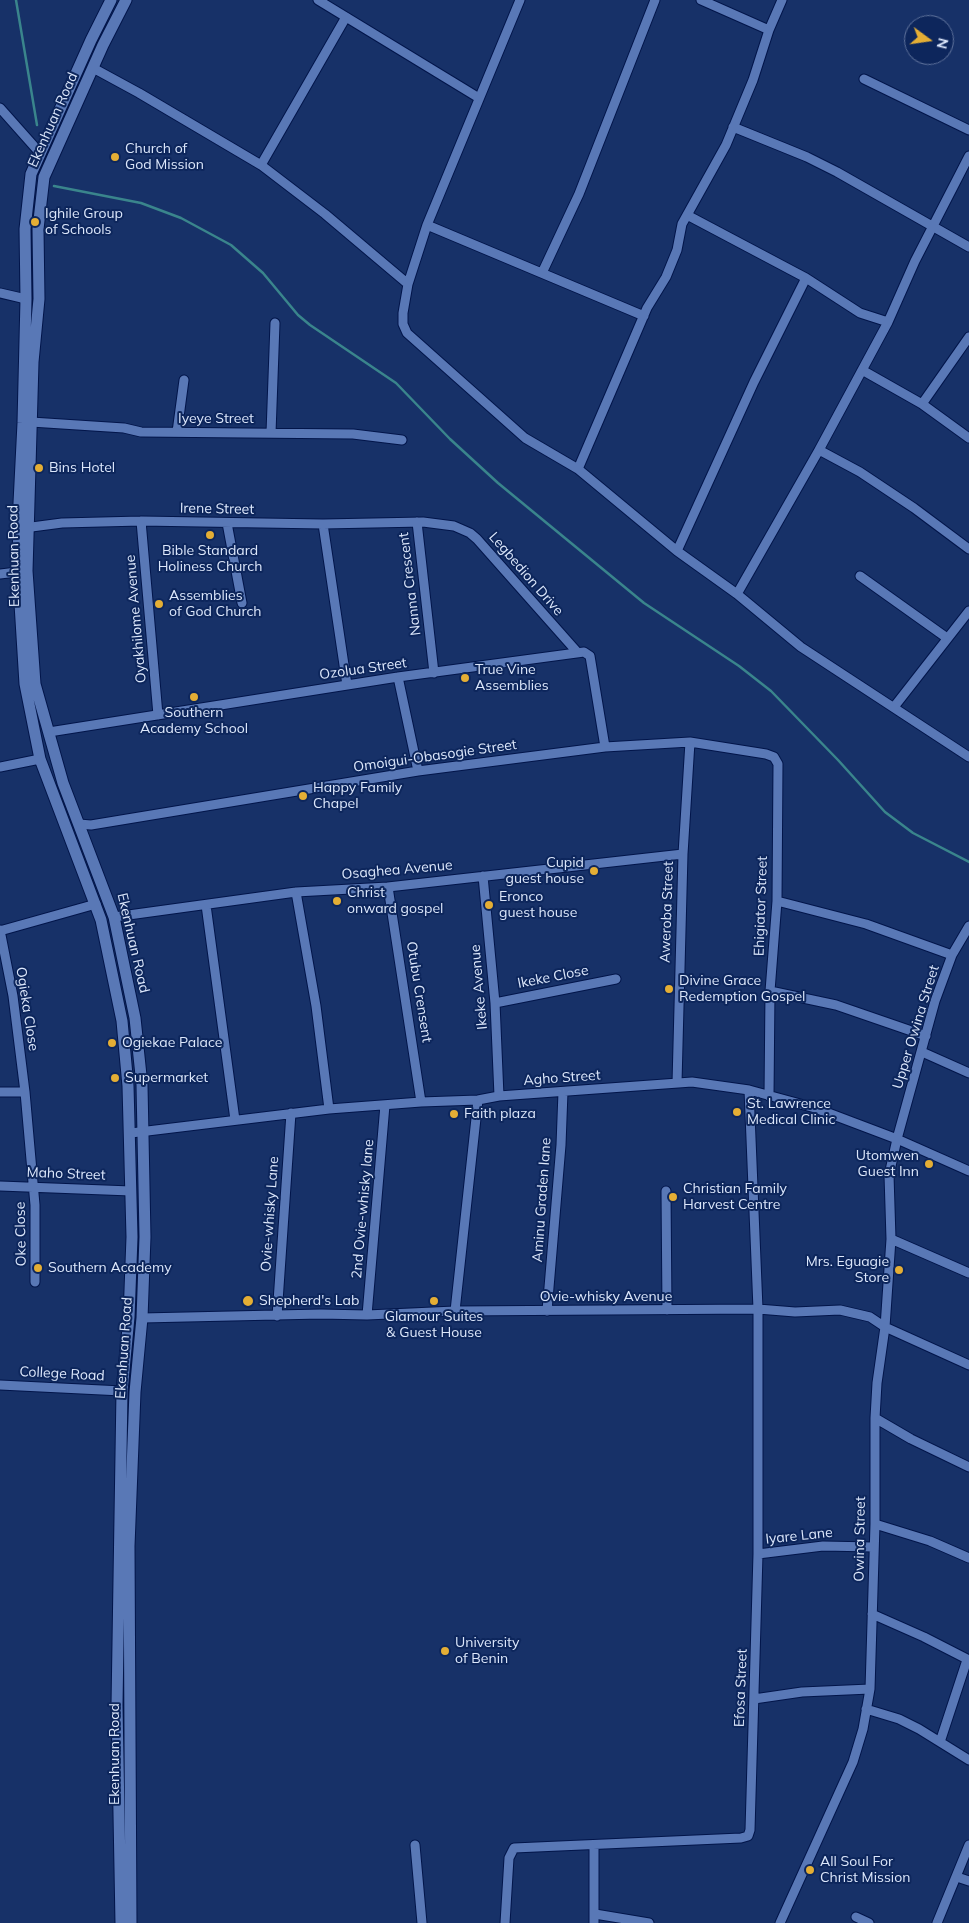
<!DOCTYPE html>
<html>
<head>
<meta charset="utf-8">
<style>
	body { margin:0 }
	#map { position:relative; width:969px; height:1923px; overflow:hidden; background:#173168; font-family:Mulish,sans-serif }
	canvas { display:block }
	.north { position:absolute; left:904px; top:15px; width:50px; height:50px; box-sizing:border-box; background:#0d265c; border:1px solid #60739c; border-radius:50%; rotate:104deg; font-size:14px; font-weight:700; line-height:20px; text-align:center; color:#dce7fb }
	.north::after { content:''; display:block; margin:auto; width:18px; height:22px; background:#e4ae35; clip-path:polygon(50% 0,100% 100%,50% 72%,0 100%) }
</style>
</head>
<body>
<div id="map">
<canvas width="969" height="1923"></canvas>
<div class="north">N</div>
</div>
<script>
const ctx = document.querySelector('canvas').getContext('2d');
ctx.lineJoin = 'round';
const toPath = rows => new Path2D(rows.map(r => 'M' + r).join(''));
function strokePath(path, color, width, dash) { ctx.strokeStyle = color; ctx.lineWidth = width; ctx.lineCap = dash ? 'butt' : 'round'; ctx.setLineDash(dash || []); ctx.stroke(path); }
function label(font, color, halo, rows, align = 'center') {
  ctx.font = font + ' Mulish,sans-serif'; ctx.lineWidth = 4; ctx.setLineDash([]); ctx.textBaseline = 'middle'; ctx.strokeStyle = halo; ctx.fillStyle = color; for (const [text, x, y, turn = 0] of rows) {
    ctx.save(); ctx.translate(x, y); ctx.rotate((+turn || 0) * Math.PI / 180); ctx.textAlign = isNaN(turn) ? turn : align; if (halo) ctx.strokeText(text, 0, 0); ctx.fillText(text, 0, 0); ctx.restore();
  }
}
const stream = toPath([
	[16,0,37,125],
	[54,186,141,203,181,218,231,245,263,273,298,315,310,325,396,383,450,439,498,483,644,603,739,666,771,691,838,760,885,812,913,833,969,862]
]);
const minor = toPath([
	[318,0,479,98],
	[520,0,427,225,408,284,403,313,403,324,407,333,525,438,578,469,677,551,737,594,801,647,969,757],
	[701,0,769,30],
	[93,68,139,93,261,165,325,214,408,284],
	[864,79,969,130],
	[0,108,40,153],
	[733,127,807,157,837,172,969,247],
	[261,165,346,17],
	[687,215,806,278,860,313,888,322],
	[427,225,644,316],
	[542,273,579,194,655,0],
	[0,293,26,299],
	[862,370,922,404,969,438],
	[922,404,969,337],
	[31,422,124,428,141,432,353,434,402,440],
	[177,432,184,380],
	[271,433,275,323],
	[819,450,860,472,914,508,969,549],
	[578,469,647,308,666,277,677,250,682,224,726,145,753,80,769,30,782,0],
	[141,521,158,715],
	[417,522,434,673],
	[227,523,242,603],
	[323,524,347,685],
	[24,528,62,523,141,521,323,524,423,522,454,526,470,533,477,539,578,653],
	[677,551,754,382,806,278],
	[0,574,25,571],
	[860,576,947,638],
	[737,594,819,450,888,322,915,261,969,156],
	[398,677,418,771],
	[894,707,969,611],
	[49,732,398,677,584,652,590,656,605,747],
	[0,767,40,759],
	[79,824,91,825,418,771,605,747,690,742,766,754,774,757,778,764,777,901,770,991,769,1096],
	[483,876,495,1003,499,1096],
	[388,887,421,1102],
	[296,892,316,1006,329,1109],
	[777,901,866,924,952,955],
	[206,905,235,1120],
	[114,917,296,892,388,887,683,854],
	[0,930,13,996,25,1092,35,1205,35,1282],
	[0,931,96,904],
	[770,991,836,1005,926,1036],
	[495,1003,616,979],
	[922,1052,969,1073],
	[677,1083,683,854,690,742],
	[0,1092,25,1092],
	[131,1133,329,1109,421,1102,478,1100,499,1096,692,1082,749,1090,815,1108,897,1139,969,1171],
	[0,1186,131,1191],
	[666,1191,667,1310],
	[891,1239,969,1273],
	[455,1311,758,1309,795,1312,840,1310,870,1317,885,1327,969,1365],
	[547,1311,561,1145,563,1092],
	[367,1315,385,1105],
	[277,1316,291,1113],
	[142,1318,321,1314,367,1315,455,1311,478,1100],
	[0,1385,122,1391],
	[875,1418,911,1439,969,1467],
	[875,1524,930,1541,969,1558],
	[758,1554,823,1546,873,1547],
	[872,1614,924,1637,969,1660],
	[754,1699,802,1692,870,1689],
	[866,1709,899,1719,919,1729,969,1760],
	[940,1742,967,1660],
	[415,1845,422,1923],
	[594,1845,594,1923],
	[957,1877,969,1881],
	[595,1914,649,1923],
	[856,1917,869,1923],
	[505,1923,509,1858,514,1848,741,1838,748,1836,750,1830,758,1554,758,1309,749,1090],
	[780,1923,853,1762,863,1729,870,1689,875,1524,875,1418,877,1383,885,1327,891,1239,889,1175,897,1139,935,1001,952,955,969,926],
	[937,1923,969,1845]
]);
const secondary = toPath([
	[111,0,91,40,31,174,25,229,26,299,23,423,19,503,18,572,25,684,40,759,101,920,122,1021,128,1086,132,1237,129,1317,122,1391,117,1705,121,1923],
	[126,0,103,45,44,177,38,229,39,299,33,362,27,571,35,684,63,783,114,917,135,1018,142,1085,145,1237,142,1318,135,1392,129,1546,131,1923]
]);
const markers = [
	[115,157,5,"#e4ae35"],
	[35,222,5,"#e4ae35"],
	[39,468,5,"#e4ae35"],
	[210,535,5,"#e4ae35"],
	[159,604,5,"#e4ae35"],
	[465,678,5,"#e4ae35"],
	[194,697,5,"#e4ae35"],
	[303,796,5,"#e4ae35"],
	[594,871,5,"#e4ae35"],
	[337,901,5,"#e4ae35"],
	[489,905,5,"#e4ae35"],
	[669,989,5,"#e4ae35"],
	[112,1043,5,"#e4ae35"],
	[115,1078,5,"#e4ae35"],
	[737,1112,5,"#e4ae35"],
	[454,1114,5,"#e4ae35"],
	[929,1164,5,"#e4ae35"],
	[673,1197,5,"#e4ae35"],
	[38,1268,5,"#e4ae35"],
	[899,1270,5,"#e4ae35"],
	[248,1301,6,"#e4ae35"],
	[434,1301,5,"#e4ae35"],
	[445,1651,5,"#e4ae35"],
	[810,1870,5,"#e4ae35"]
];
const streetNames = [
	["Ekenhuan Road",53,120,-66],
	["Iyeye Street",216,419],
	["Irene Street",217,509,1],
	["Ekenhuan Road",14,556,-91],
	["Legbedion Drive",526,574,49],
	["Nanna Crescent",410,584,-97],
	["Oyakhilome Avenue",136,619,-95],
	["Ozolua Street",363,669,-8],
	["Omoigui-Obasogie Street",435,756,-8],
	["Osaghea Avenue",397,870,-5],
	["Ehigiator Street",761,906,-88],
	["Aweroba Street",667,912,-88],
	["Ekenhuan Road",133,943,77],
	["Ikeke Close",553,977,-11],
	["Ikeke Avenue",479,987,-95],
	["Otubu Crensent",419,992,81],
	["Ogieka Close",27,1009,81],
	["Upper Owina Street",916,1027,-73],
	["Agho Street",562,1078,-4],
	["Maho Street",66,1174,2],
	["Aminu Graden lane",542,1200,-86],
	["2nd Ovie-whisky lane",363,1209,-85],
	["Ovie-whisky Lane",270,1214,-86],
	["Oke Close",21,1234,-91],
	["Ovie-whisky Avenue",606,1297],
	["Ekenhuan Road",124,1348,-86],
	["College Road",62,1374,3],
	["Iyare Lane",799,1536,-6],
	["Owina Street",860,1539,-89],
	["Efosa Street",741,1688,-88],
	["Ekenhuan Road",115,1754,-90]
];
const poiNames = [
	["Church of",125,149],
	["God Mission",125,165],
	["Ighile Group",45,214],
	["of Schools",45,230],
	["Bins Hotel",49,468],
	["Bible Standard",210,551,"center"],
	["Holiness Church",210,567,"center"],
	["Assemblies",169,596],
	["of God Church",169,612],
	["True Vine",475,670],
	["Assemblies",475,686],
	["Southern",194,713,"center"],
	["Academy School",194,729,"center"],
	["Happy Family",313,788],
	["Chapel",313,804],
	["Cupid",584,863,"right"],
	["guest house",584,879,"right"],
	["Christ",347,893],
	["onward gospel",347,909],
	["Eronco",499,897],
	["guest house",499,913],
	["Divine Grace",679,981],
	["Redemption Gospel",679,997],
	["Ogiekae Palace",122,1043],
	["Supermarket",125,1078],
	["St. Lawrence",747,1104],
	["Medical Clinic",747,1120],
	["Faith plaza",464,1114],
	["Utomwen",919,1156,"right"],
	["Guest Inn",919,1172,"right"],
	["Christian Family",683,1189],
	["Harvest Centre",683,1205],
	["Mrs. Eguagie",889,1262,"right"],
	["Store",889,1278,"right"],
	["Southern Academy",48,1268],
	["Shepherd's Lab",259,1301],
	["Glamour Suites",434,1317,"center"],
	["& Guest House",434,1333,"center"],
	["University",455,1643],
	["of Benin",455,1659],
	["All Soul For",820,1862],
	["Christ Mission",820,1878]
];
strokePath(stream, '#3a858c', 2.5);
strokePath(minor, '#02154a', 11);
strokePath(secondary, '#02154a', 13);
strokePath(minor, '#5978b6', 9);
strokePath(secondary, '#5978b6', 11);
for (const [x, y, r, color] of markers) { const dot = new Path2D(); dot.arc(x, y, r, 0, 2 * Math.PI); ctx.fillStyle = color; ctx.fill(dot); strokePath(dot, '#0d265c', 2); }
label('14px', '#dce7fb', '#0d265c', streetNames);
label('14px', '#dce7fb', '#0d265c', poiNames, 'left');
</script>
</body>
</html>
